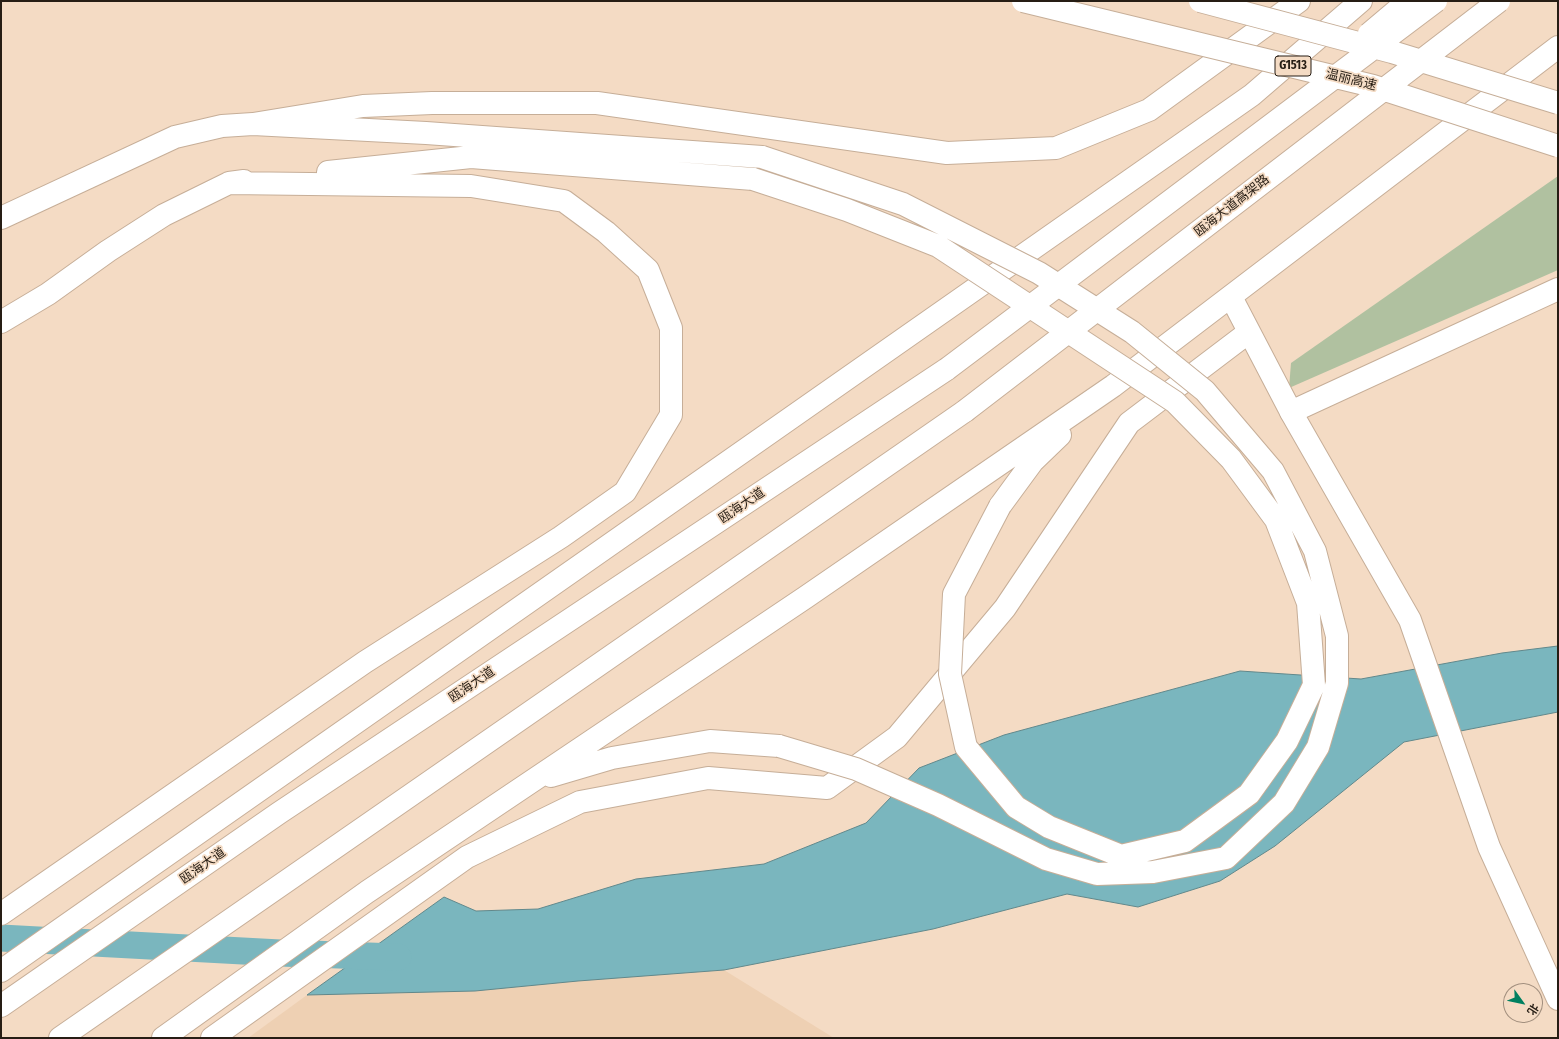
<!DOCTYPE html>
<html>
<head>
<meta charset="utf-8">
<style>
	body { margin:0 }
	#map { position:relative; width:1559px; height:1039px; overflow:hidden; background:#f4dbc4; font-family:"Fira Sans Condensed","Noto Sans SC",sans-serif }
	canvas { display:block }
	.frame { position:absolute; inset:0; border:2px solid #261d14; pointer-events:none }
	.north { position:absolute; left:1503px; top:983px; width:40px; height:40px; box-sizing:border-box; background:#f4dbc4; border:1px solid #a28f7e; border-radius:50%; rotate:123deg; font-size:11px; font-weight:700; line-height:16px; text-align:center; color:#261d14 }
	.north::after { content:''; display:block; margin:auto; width:14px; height:18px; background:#008060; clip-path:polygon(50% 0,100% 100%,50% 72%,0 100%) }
</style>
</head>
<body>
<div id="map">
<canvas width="1559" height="1039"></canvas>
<div class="frame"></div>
<div class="north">北</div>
</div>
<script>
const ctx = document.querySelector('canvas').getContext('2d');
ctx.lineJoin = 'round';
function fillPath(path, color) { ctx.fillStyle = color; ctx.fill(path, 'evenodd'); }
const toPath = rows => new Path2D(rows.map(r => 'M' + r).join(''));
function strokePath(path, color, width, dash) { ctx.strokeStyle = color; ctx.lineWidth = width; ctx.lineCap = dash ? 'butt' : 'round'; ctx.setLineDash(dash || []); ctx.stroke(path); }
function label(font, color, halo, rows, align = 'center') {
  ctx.font = font + ' "Fira Sans Condensed","Noto Sans SC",sans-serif'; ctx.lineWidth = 3.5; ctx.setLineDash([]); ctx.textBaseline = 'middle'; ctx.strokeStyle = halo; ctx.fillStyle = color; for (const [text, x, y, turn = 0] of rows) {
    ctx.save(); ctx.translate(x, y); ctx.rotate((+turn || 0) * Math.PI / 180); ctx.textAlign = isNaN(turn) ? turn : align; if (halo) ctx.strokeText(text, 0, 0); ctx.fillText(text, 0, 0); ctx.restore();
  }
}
const built = toPath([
	[724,970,834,1038,248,1038,307,995]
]);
const green = toPath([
	[1558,176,1558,270,1289,388,1291,363]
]);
const water = toPath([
	[1558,646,1558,712,1404,742,1275,846,1220,881,1138,907,1067,894,933,929,724,970,578,981,475,991,307,995,444,897,476,911,538,909,636,879,764,864,866,823,919,768,1004,735,1240,671,1361,679,1502,653,1558,646]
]);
const canal = toPath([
	[1,938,280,953,398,957]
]);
const street = toPath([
	[1291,412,1558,289]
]);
const secondary = toPath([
	[1231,297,1291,412,1410,620,1489,847,1558,999],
	[212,1038,467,857,580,802,708,778,827,788,897,737,1005,608,1129,423,1249,332]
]);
const primary = toPath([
	[253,124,363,106,432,103,597,103,947,153,1056,148,1149,110,1299,1],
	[328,172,471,157,753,179],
	[1,218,175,137,222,126,253,124,426,133,762,157],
	[1,322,48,294,108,251,164,215,229,183,244,181],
	[1000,506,1033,461,1060,435],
	[551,776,612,758,710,741,779,746],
	[1,914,365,662,561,537,625,492,671,415,671,328,648,270,606,232,564,201,471,186,229,183],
	[1,971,1252,95,1361,1],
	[163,1038,367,892,806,597,1113,386,1558,47]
]);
const highway = toPath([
	[1,1006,279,813,947,369],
	[60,1038,965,411]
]);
const primaryBridge = toPath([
	[762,157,903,204,1039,273,1132,332,1205,391,1273,471,1315,551,1337,636,1337,683,1318,747,1284,803,1226,858,1153,872,1097,874,1046,859,938,805,856,769,779,746],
	[753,179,847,210,938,246,1175,402,1231,459,1276,520,1308,603,1314,685,1287,741,1249,794,1185,841,1121,856,1049,827,1016,807,966,747,950,674,954,594,1000,506]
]);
const highwayBridge = toPath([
	[1023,1,1373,86,1558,146],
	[1200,1,1392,52,1558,103],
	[1369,34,1408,1],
	[947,369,1436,1],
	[965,411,1499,1]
]);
const shields = [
	[1293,66,36]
];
const shieldNames = [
	["G1513",1293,66]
];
const streetNames = [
	["温丽高速",1351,80,14],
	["瓯海大道高架路",1232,206,-38],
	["瓯海大道",742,506,-34],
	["瓯海大道",472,685,-34],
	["瓯海大道",203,866,-35]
];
fillPath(built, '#eed0b3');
fillPath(green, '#b0c1a0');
fillPath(water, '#7ab6be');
strokePath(water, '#61888b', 1);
strokePath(canal, '#7ab6be', 27);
strokePath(street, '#c6ae98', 24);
strokePath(secondary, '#c6ae98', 24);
strokePath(primary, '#c6ae98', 24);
strokePath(highway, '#c6ae98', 24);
strokePath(street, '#fff', 22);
strokePath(secondary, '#fff', 22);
strokePath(primary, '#fff', 22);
strokePath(highway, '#fff', 22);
strokePath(primaryBridge, '#c6ae98', 24, []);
strokePath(highwayBridge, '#c6ae98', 24, []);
strokePath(primaryBridge, '#fff', 22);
strokePath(highwayBridge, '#fff', 22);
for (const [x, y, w] of shields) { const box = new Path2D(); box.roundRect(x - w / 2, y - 10, w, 20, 3); ctx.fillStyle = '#f4dbc4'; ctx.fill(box); strokePath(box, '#261d14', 1); }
label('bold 12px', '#261d14', null, shieldNames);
label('13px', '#261d14', '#f4dbc4', streetNames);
</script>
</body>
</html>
